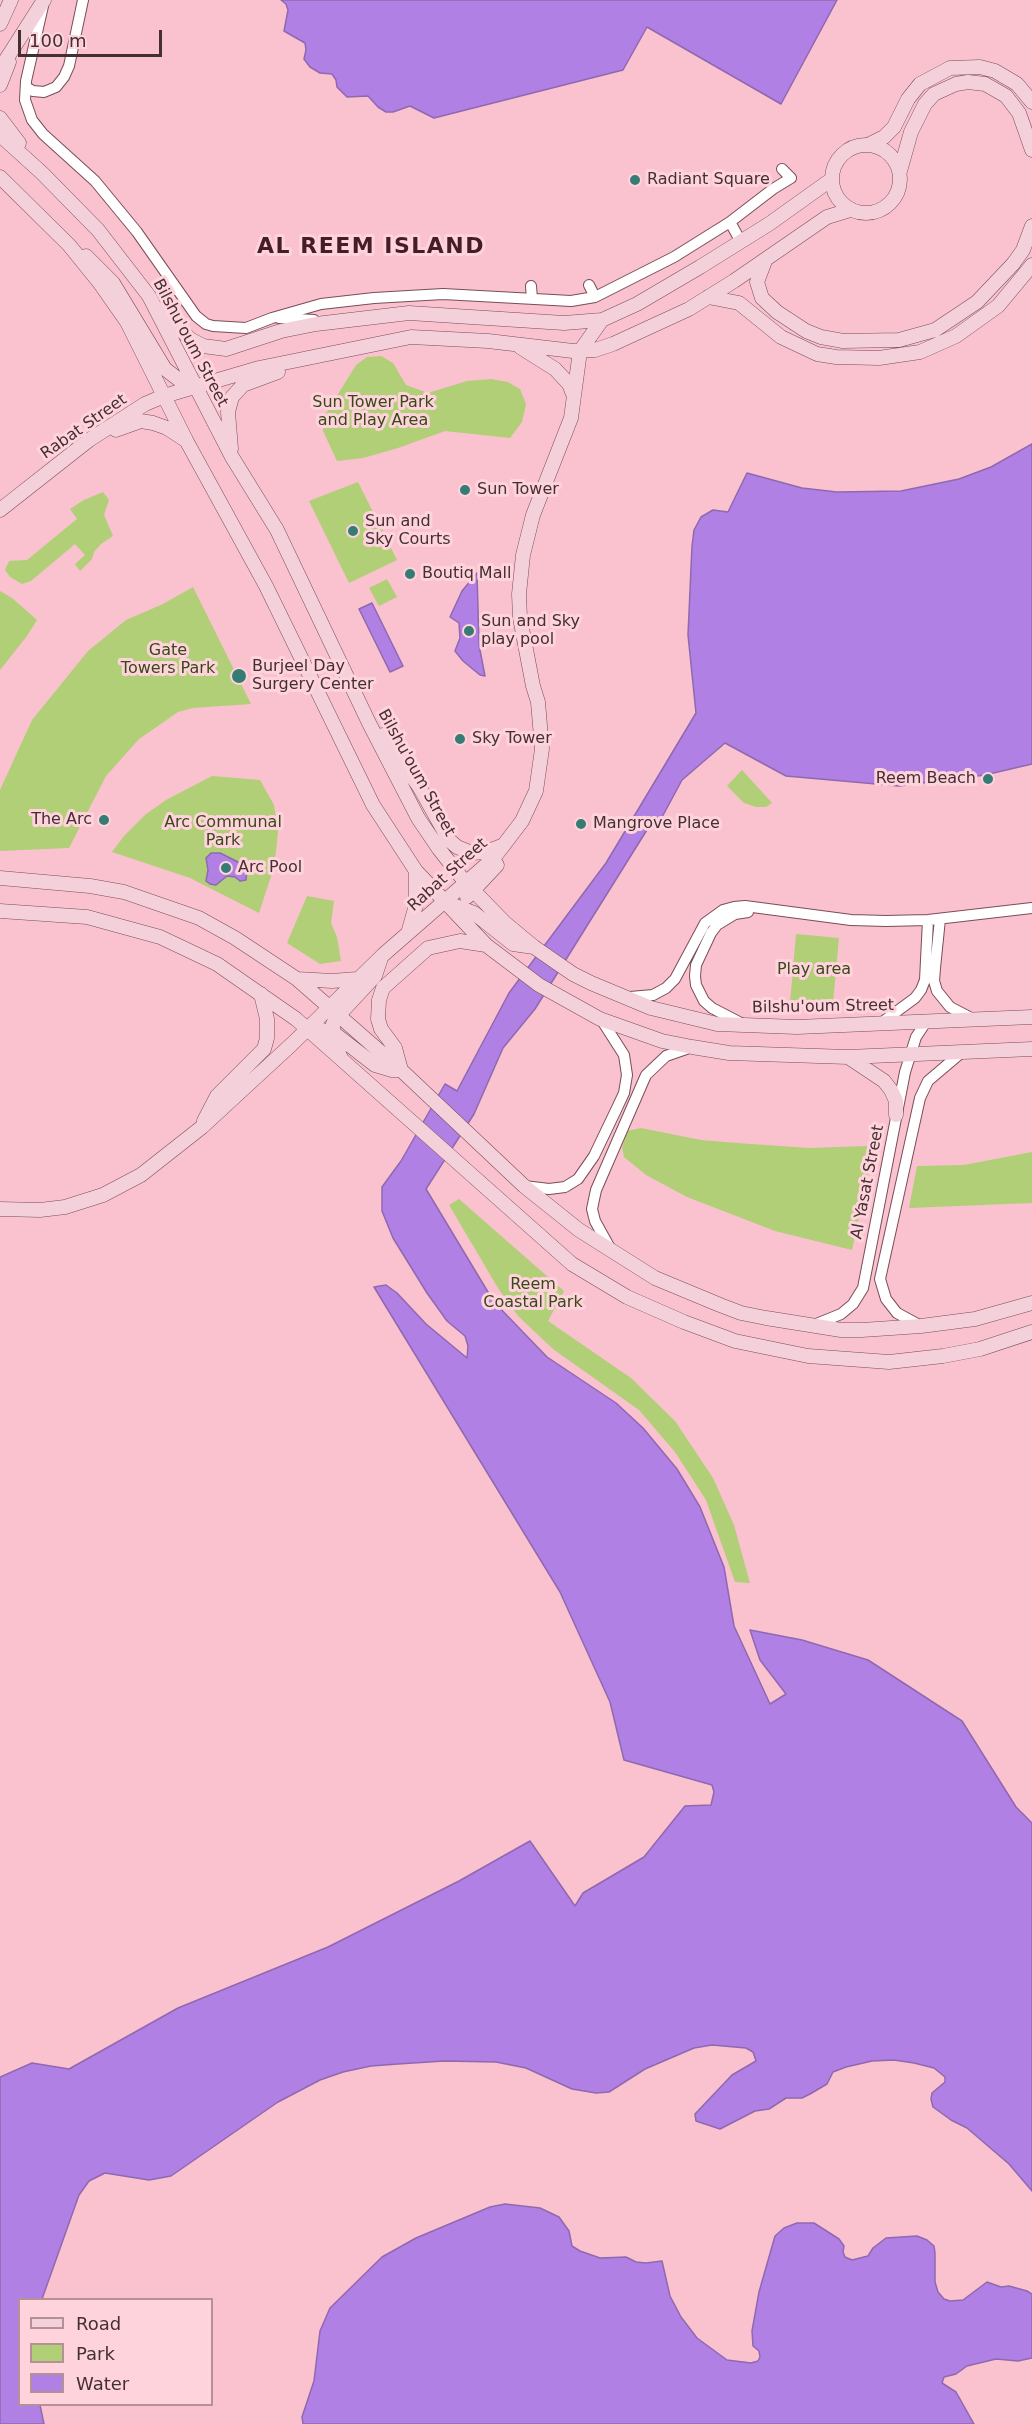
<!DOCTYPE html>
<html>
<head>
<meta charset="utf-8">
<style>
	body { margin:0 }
	#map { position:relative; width:1032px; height:2424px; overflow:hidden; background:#f9c2ce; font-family:"DejaVu Sans",sans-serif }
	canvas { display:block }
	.legend { position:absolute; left:18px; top:2298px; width:195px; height:108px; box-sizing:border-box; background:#ffd3dc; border:2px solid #b49198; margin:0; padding:8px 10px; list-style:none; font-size:18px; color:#442f33 }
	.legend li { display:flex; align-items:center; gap:12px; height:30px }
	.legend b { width:30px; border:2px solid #b49198 }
	.scale { position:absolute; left:18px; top:30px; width:144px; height:27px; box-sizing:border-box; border:3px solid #442f33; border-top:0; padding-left:8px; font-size:18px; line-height:21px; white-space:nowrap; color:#442f33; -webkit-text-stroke:4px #ffd3dc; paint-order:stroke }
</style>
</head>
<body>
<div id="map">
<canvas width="1032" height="2424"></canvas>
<ul class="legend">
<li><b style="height:8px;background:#f4d0da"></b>Road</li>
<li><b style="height:16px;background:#b0cf76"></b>Park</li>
<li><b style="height:16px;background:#b080e5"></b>Water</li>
</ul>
<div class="scale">100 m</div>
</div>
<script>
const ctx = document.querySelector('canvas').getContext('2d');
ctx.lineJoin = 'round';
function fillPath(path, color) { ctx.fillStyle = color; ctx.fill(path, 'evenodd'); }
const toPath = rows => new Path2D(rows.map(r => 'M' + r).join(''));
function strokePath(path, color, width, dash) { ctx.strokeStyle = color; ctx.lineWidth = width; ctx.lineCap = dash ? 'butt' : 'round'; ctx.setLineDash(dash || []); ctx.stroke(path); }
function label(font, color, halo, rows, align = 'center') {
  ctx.font = font + ' "DejaVu Sans",sans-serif'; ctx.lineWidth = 6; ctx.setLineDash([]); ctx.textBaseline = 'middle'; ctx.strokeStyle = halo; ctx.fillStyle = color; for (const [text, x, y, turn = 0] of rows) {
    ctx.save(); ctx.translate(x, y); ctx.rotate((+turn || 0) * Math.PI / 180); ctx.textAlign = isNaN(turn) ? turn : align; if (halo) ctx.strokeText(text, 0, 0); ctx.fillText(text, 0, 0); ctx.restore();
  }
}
const green = toPath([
	[381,356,393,363,406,385,428,393,467,381,491,379,508,382,520,389,526,404,522,422,510,438,445,431,398,448,363,458,337,461,323,431,325,415,356,365,367,357],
	[358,482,397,560,349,583,309,501],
	[103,492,109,500,104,515,113,536,101,544,94,552,92,559,80,571,75,564,85,555,75,544,31,581,22,584,10,577,5,570,9,561,27,560,77,519,70,509,84,500],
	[387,579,397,597,379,606,369,588],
	[193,587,251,704,193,708,178,712,139,739,106,776,69,848,0,851,0,790,32,720,88,651,126,620,163,604],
	[0,591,12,598,37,620,27,636,0,670],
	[742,770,772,803,766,807,756,807,744,803,727,786],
	[212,776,260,780,274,805,278,833,274,867,259,913,190,878,112,852,124,836,146,814,166,800],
	[307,896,334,901,331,923,337,937,341,961,320,964,287,943],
	[796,934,839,938,833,1003,790,1003],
	[641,1128,701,1140,737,1143,809,1148,867,1146,870,1166,852,1250,775,1231,687,1197,646,1175,624,1157,622,1148,627,1131],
	[1032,1152,1032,1203,909,1208,917,1166,964,1165],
	[459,1199,564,1291,548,1321,631,1378,675,1421,713,1478,734,1525,750,1583,735,1582,706,1500,675,1452,639,1410,553,1349,518,1316,498,1288,449,1205]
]);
const water = toPath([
	[281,0,837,0,781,104,647,27,623,70,434,118,410,106,393,112,386,112,378,107,368,96,347,97,337,87,336,80,332,74,320,73,310,67,304,59,306,50,305,43,284,31,288,10,286,4,281,0],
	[1032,444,1032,764,985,775,899,786,786,776,725,743,682,780,661,819,655,817,535,1009,503,1048,474,1114,426,1189,494,1302,547,1357,616,1403,643,1428,677,1469,700,1507,724,1567,734,1626,770,1704,786,1694,760,1660,750,1630,802,1640,868,1660,962,1721,1016,1807,1032,1823,1032,2191,1009,2164,967,2128,951,2120,933,2107,931,2099,932,2093,945,2082,945,2077,934,2068,914,2063,894,2060,872,2061,846,2067,833,2072,827,2084,810,2094,802,2098,786,2098,769,2109,755,2111,720,2129,696,2121,695,2114,732,2075,756,2061,753,2052,746,2048,712,2045,694,2048,645,2069,609,2092,596,2093,572,2089,526,2068,496,2062,444,2061,398,2064,371,2066,343,2072,320,2080,278,2102,171,2176,149,2180,105,2173,89,2181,79,2195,42,2299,20,2300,20,2404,40,2405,44,2424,0,2424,0,2077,32,2063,69,2069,178,2008,328,1947,459,1881,530,1841,575,1906,583,1893,644,1857,685,1806,711,1805,714,1792,712,1785,624,1760,610,1702,560,1592,374,1287,386,1285,397,1293,426,1324,467,1358,468,1346,465,1336,447,1321,427,1293,393,1238,382,1211,382,1187,401,1161,445,1084,457,1091,509,993,606,863,696,713,688,635,692,546,694,530,701,517,713,510,728,512,747,473,802,488,837,492,901,491,959,479,991,467,1032,444],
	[477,573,479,645,485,676,480,675,463,661,455,651,460,638,459,623,450,617,462,591,477,573],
	[372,603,403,666,390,672,359,609,372,603],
	[211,853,220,853,242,864,247,871,246,880,240,881,235,877,227,876,216,885,210,884,206,881,208,870,206,858,211,853],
	[505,2204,540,2208,559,2217,569,2231,572,2246,580,2251,600,2258,626,2257,636,2262,646,2263,662,2261,670,2296,681,2317,697,2338,727,2360,751,2363,758,2361,760,2357,759,2351,753,2346,752,2331,759,2292,775,2236,784,2228,797,2223,814,2223,839,2239,844,2246,843,2252,845,2257,852,2260,868,2256,873,2248,886,2238,917,2236,927,2240,934,2246,935,2253,935,2282,938,2292,944,2299,950,2301,963,2300,987,2282,1001,2287,1009,2286,1027,2291,1032,2294,1032,2358,1018,2361,996,2359,967,2366,956,2374,944,2377,942,2383,956,2392,974,2424,303,2424,302,2417,314,2381,320,2331,330,2308,382,2257,416,2238,490,2207,505,2204]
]);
const street = toPath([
	[43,6,26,81,25,100,32,120,43,134,95,181,137,232,196,316,206,324,213,326,246,328,272,318,321,304,374,298,443,294,571,301,595,297,674,257,730,222,773,189,791,178,782,169],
	[26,87,33,91,44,92,56,87,64,77,69,66,83,0],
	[730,222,741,242],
	[589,285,595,297],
	[531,286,532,299],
	[279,318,314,320],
	[940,919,935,968,934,981,937,991,950,1007,975,1020],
	[630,997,653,995,666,988,675,979,705,923,723,910,734,907,745,906,851,920,886,921,928,920,1032,908],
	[741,1023,712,1008,704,1001,696,985,695,976,696,965,711,933,717,925,735,914,748,912],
	[881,1023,915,998,921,990,925,980,928,920],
	[524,1186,549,1189,565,1187,578,1179,594,1156,617,1108,624,1093,627,1075,624,1055,601,1019],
	[611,1250,595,1221,592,1209,596,1190,646,1075,666,1056,689,1048],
	[814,1325,841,1314,853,1304,863,1288,905,1072,916,1037,926,1022],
	[921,1326,897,1313,886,1299,880,1279,920,1098,928,1081,961,1053]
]);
const secondary = toPath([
	[0,24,11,0],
	[0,69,44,0],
	[0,85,9,62],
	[0,118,19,143],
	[0,135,42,173,98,230,149,296,232,457,277,530,369,723,418,818,439,849,465,882,505,923,534,947,573,974,591,983,651,1008,717,1024,797,1027,1032,1017],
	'832 179a34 34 0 1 1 68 0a34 34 0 1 1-68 0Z',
	[868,145,884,137,894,127,908,99,920,84,950,68,980,67,995,71,1017,84,1032,102],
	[900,171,911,132,925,104,934,94,956,84,968,82,985,84,1006,96,1019,113,1032,150],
	[0,177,69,245,99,282,127,322,186,440,266,586,373,805,416,871,486,945,539,985,600,1019,662,1041,692,1047,729,1053,848,1057,1032,1049],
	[86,256,113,283,165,369,182,382,195,387],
	[765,261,757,282,762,298,777,312,806,331,821,337,843,341,899,340,935,330,977,302,1013,264,1023,250,1032,226],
	[708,297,739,303,781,337,817,354,836,357,879,358,920,352,956,336,998,306,1032,265],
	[161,310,190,339,203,346,226,349,281,331,316,324,409,313,564,323,602,320,637,304,700,267,769,224,832,179],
	[520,347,555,369,569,384,573,394],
	[116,430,141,421,153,423,167,428,184,439],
	[231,449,228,412,232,397,243,385,278,372],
	[0,510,89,440,145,404,164,396,259,368,411,337,488,341,573,351,595,350,613,344,689,309,734,281,827,217,850,210],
	[383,735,420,788,449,840,457,847,472,853,486,852,504,845],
	[0,878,90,886,124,892,199,918,235,938,297,979,401,1070,524,1186,579,1230,655,1278,720,1305,741,1313,766,1318,841,1330,862,1330,921,1326,975,1319,1032,1303],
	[467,897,497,865],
	[445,902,474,913,513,944,534,947],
	[0,911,87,917,160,937,217,964,296,1019,572,1264,627,1297,684,1322,735,1341,808,1356,889,1362,943,1356,980,1349,1032,1332],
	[409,930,416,905,416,871],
	[297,979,332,981,357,979],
	[307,1030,322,1030,335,1034,375,1065,392,1070,401,1070],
	[848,1057,884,1081,891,1090,896,1101,896,1115],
	[341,1058,333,1040,333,1024,338,1016,375,976,381,958],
	[401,1070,395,1048,381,1029,378,1019,379,1000,383,988,428,948,460,941,486,945],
	[204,1121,217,1096,264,1049,267,1038,267,1019,261,994],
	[0,1209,40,1210,65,1207,103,1195,141,1175,202,1127,292,1044,383,955,493,859,522,821,536,791,542,749,538,702,533,686,520,618,519,594,523,555,533,515,571,418,580,351,602,320]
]);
const markers = [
	[635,180,6,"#367c74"],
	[465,490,6,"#367c74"],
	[353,531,6,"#367c74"],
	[410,574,6,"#367c74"],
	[469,631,6,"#367c74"],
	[239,676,8,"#367c74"],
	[460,739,6,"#367c74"],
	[988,779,6,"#367c74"],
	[104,820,6,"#367c74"],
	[581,824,6,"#367c74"],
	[226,868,6,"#367c74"]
];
const poiNames = [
	["Radiant Square",647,180],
	["Sun Tower",477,490],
	["Sun and",365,522],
	["Sky Courts",365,540],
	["Boutiq Mall",422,574],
	["Sun and Sky",481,622],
	["play pool",481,640],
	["Burjeel Day",252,667],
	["Surgery Center",252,685],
	["Sky Tower",472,739],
	["Reem Beach",976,779,"right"],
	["The Arc",92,820,"right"],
	["Mangrove Place",593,824],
	["Arc Pool",238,868]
];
const streetNames = [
	["Bilshu'oum Street",190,343,62],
	["Rabat Street",84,427,-35],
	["Bilshu'oum Street",416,773,61],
	["Rabat Street",448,875,-42],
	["Bilshu'oum Street",823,1007,-1],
	["Al Yasat Street",868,1182,-79]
];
const parkNames = [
	["Sun Tower Park",373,403],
	["and Play Area",373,421],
	["Gate",168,651],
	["Towers Park",168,669],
	["Arc Communal",223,823],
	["Park",223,841],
	["Play area",814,970],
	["Reem",533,1285],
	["Coastal Park",533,1303]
];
const districtNames = [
	["AL REEM ISLAND",371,247]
];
fillPath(green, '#b0cf76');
fillPath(water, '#b080e5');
strokePath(water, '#9068b0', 1.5);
strokePath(street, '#7a4d57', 12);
strokePath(secondary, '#7a4d57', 15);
strokePath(street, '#fff', 10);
strokePath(secondary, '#f4d0da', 14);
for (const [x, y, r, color] of markers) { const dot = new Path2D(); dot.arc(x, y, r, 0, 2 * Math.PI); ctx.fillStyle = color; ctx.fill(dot); strokePath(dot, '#ffd3dc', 2); }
label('16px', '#442f33', '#ffd3dc', poiNames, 'left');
label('16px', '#442f33', '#ffd3dc', streetNames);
label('16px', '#394819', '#ffd3dc', parkNames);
ctx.letterSpacing = '1.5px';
label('bold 22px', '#451d28', '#ffd3dc', districtNames);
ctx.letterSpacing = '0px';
</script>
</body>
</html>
